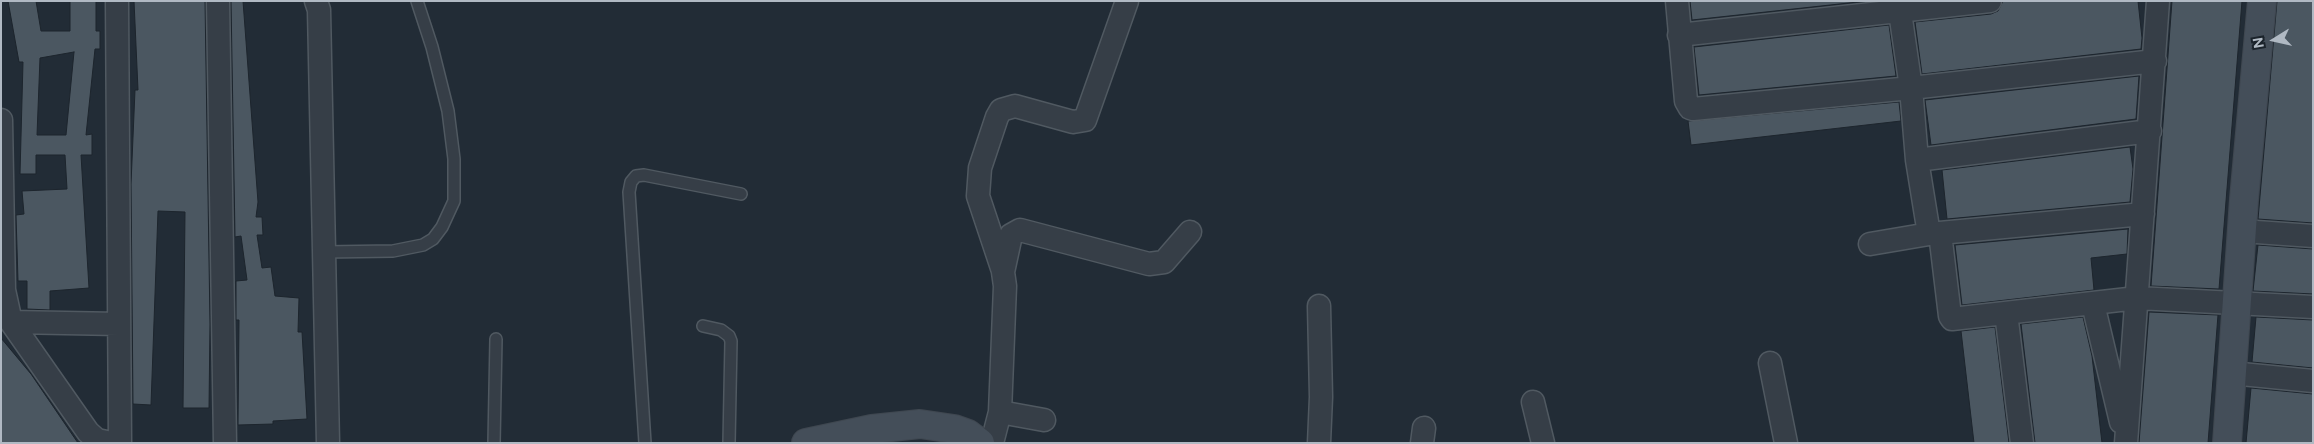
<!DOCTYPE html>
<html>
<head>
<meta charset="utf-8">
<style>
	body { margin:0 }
	#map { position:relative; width:2314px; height:444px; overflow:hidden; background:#222c36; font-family:Figtree,sans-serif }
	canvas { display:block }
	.frame { position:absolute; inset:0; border:2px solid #b0b9c3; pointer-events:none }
	.north { position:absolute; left:2249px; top:15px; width:50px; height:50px; -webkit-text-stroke:4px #1b232b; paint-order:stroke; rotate:260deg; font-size:14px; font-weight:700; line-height:20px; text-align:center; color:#b0b9c3 }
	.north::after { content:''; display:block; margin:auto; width:18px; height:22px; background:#b0b9c3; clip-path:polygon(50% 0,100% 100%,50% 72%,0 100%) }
</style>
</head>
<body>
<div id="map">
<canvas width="2314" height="444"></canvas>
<div class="frame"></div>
<div class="north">N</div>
</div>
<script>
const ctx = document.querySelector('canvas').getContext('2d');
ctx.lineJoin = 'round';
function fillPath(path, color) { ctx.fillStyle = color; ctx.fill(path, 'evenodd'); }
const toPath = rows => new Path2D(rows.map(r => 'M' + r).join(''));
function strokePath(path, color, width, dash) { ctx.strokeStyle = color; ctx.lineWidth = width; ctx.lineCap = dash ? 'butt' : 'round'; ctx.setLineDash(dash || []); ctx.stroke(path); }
const building = toPath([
	[8,1,36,1,41,31,70,31,70,1,96,1,96,31,100,31,100,49,95,49,86,135,92,134,92,155,81,155,89,288,50,291,50,310,27,309,27,281,18,281,16,215,24,214,22,191,67,189,65,155,36,155,36,174,20,174,23,62,19,62,8,1],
	[74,52,66,135,37,135,40,58,74,52],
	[134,1,205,1,210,324,209,408,183,408,185,212,158,211,151,405,133,404,131,184,135,90,138,90,134,1],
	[231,1,243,1,258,202,256,217,262,217,263,235,257,235,262,268,271,267,275,296,299,298,298,332,302,332,307,419,273,421,273,424,238,425,239,320,236,320,236,281,247,280,241,236,235,237,231,1],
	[1690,1,1867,1,1692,20,1690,1],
	[2003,1,2138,1,2142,38,2141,49,1922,74,1915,22,1991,14,1998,11,2003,1],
	[2172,1,2242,1,2219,289,2151,286,2172,1],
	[2277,1,2313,1,2313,223,2258,219,2277,1],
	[1889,25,1896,76,1699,95,1694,47,1889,25],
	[2139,76,2136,119,1931,145,1925,100,2139,76],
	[1899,102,1901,121,1691,145,1688,121,1899,102],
	[2130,147,2133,169,2130,202,1947,219,1942,170,2130,147],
	[2128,229,2127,254,2091,258,2094,290,1962,305,1955,245,2128,229],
	[2258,245,2313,249,2313,294,2253,291,2258,245],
	[2149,312,2218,315,2208,443,2139,443,2149,312],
	[2083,317,2092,356,2102,443,2035,443,2021,324,2083,317],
	[2256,317,2313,320,2313,368,2252,362,2256,317],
	[1995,327,2009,443,1974,443,1961,331,1995,327],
	[1,338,31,374,78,443,1,443,1,338],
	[2251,388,2313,394,2313,443,2246,443,2251,388]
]);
const lane = toPath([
	[325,252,393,251,423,245,433,239,442,227,454,201,454,159,448,111,432,47,417,1],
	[703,326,721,330,729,336,731,341,729,443],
	[494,443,496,339],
	[645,443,629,192,631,182,636,176,644,175,741,194]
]);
const street = toPath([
	[117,1,120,443],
	[218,1,225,443],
	[316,1,319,10,328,443],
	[1677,1,1686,101,1690,108,1693,109,1911,88,2155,61],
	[1900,12,1911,88,1917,160,1929,234,2143,214],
	[1679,35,1990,1],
	[1,120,4,290,11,322,88,432,97,440,111,443],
	[1917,160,2150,131],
	[2242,231,2313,236],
	[1940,233,1950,316,1952,319,2137,298,2313,307],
	[1870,244,1929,234],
	[1003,271,978,196,980,168,997,117,1001,110,1015,106,1073,122,1085,120,1127,1],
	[2093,304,2121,422],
	[1319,306,1321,397,1319,443],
	[2006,313,2022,443],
	[11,322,119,324],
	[1770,363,1786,443],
	[2231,373,2313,381],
	[1533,402,1543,443],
	[1000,412,1044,420],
	[992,443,1000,412,1005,286,1003,272,1011,235,1020,230,1149,264,1164,262,1190,232],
	[1422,443,1424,428],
	[2126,443,2158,1]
]);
const secondary = toPath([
	[806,443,872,429,920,424,954,429,968,434,980,443],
	[2227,443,2244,199,2262,1]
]);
fillPath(building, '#4b5761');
strokePath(building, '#1d252d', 1);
strokePath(lane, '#505961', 14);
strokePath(street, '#505961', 25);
strokePath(secondary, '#3f4750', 30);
strokePath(lane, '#363e47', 11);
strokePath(street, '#363e47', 22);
strokePath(secondary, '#444e59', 28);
</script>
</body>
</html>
